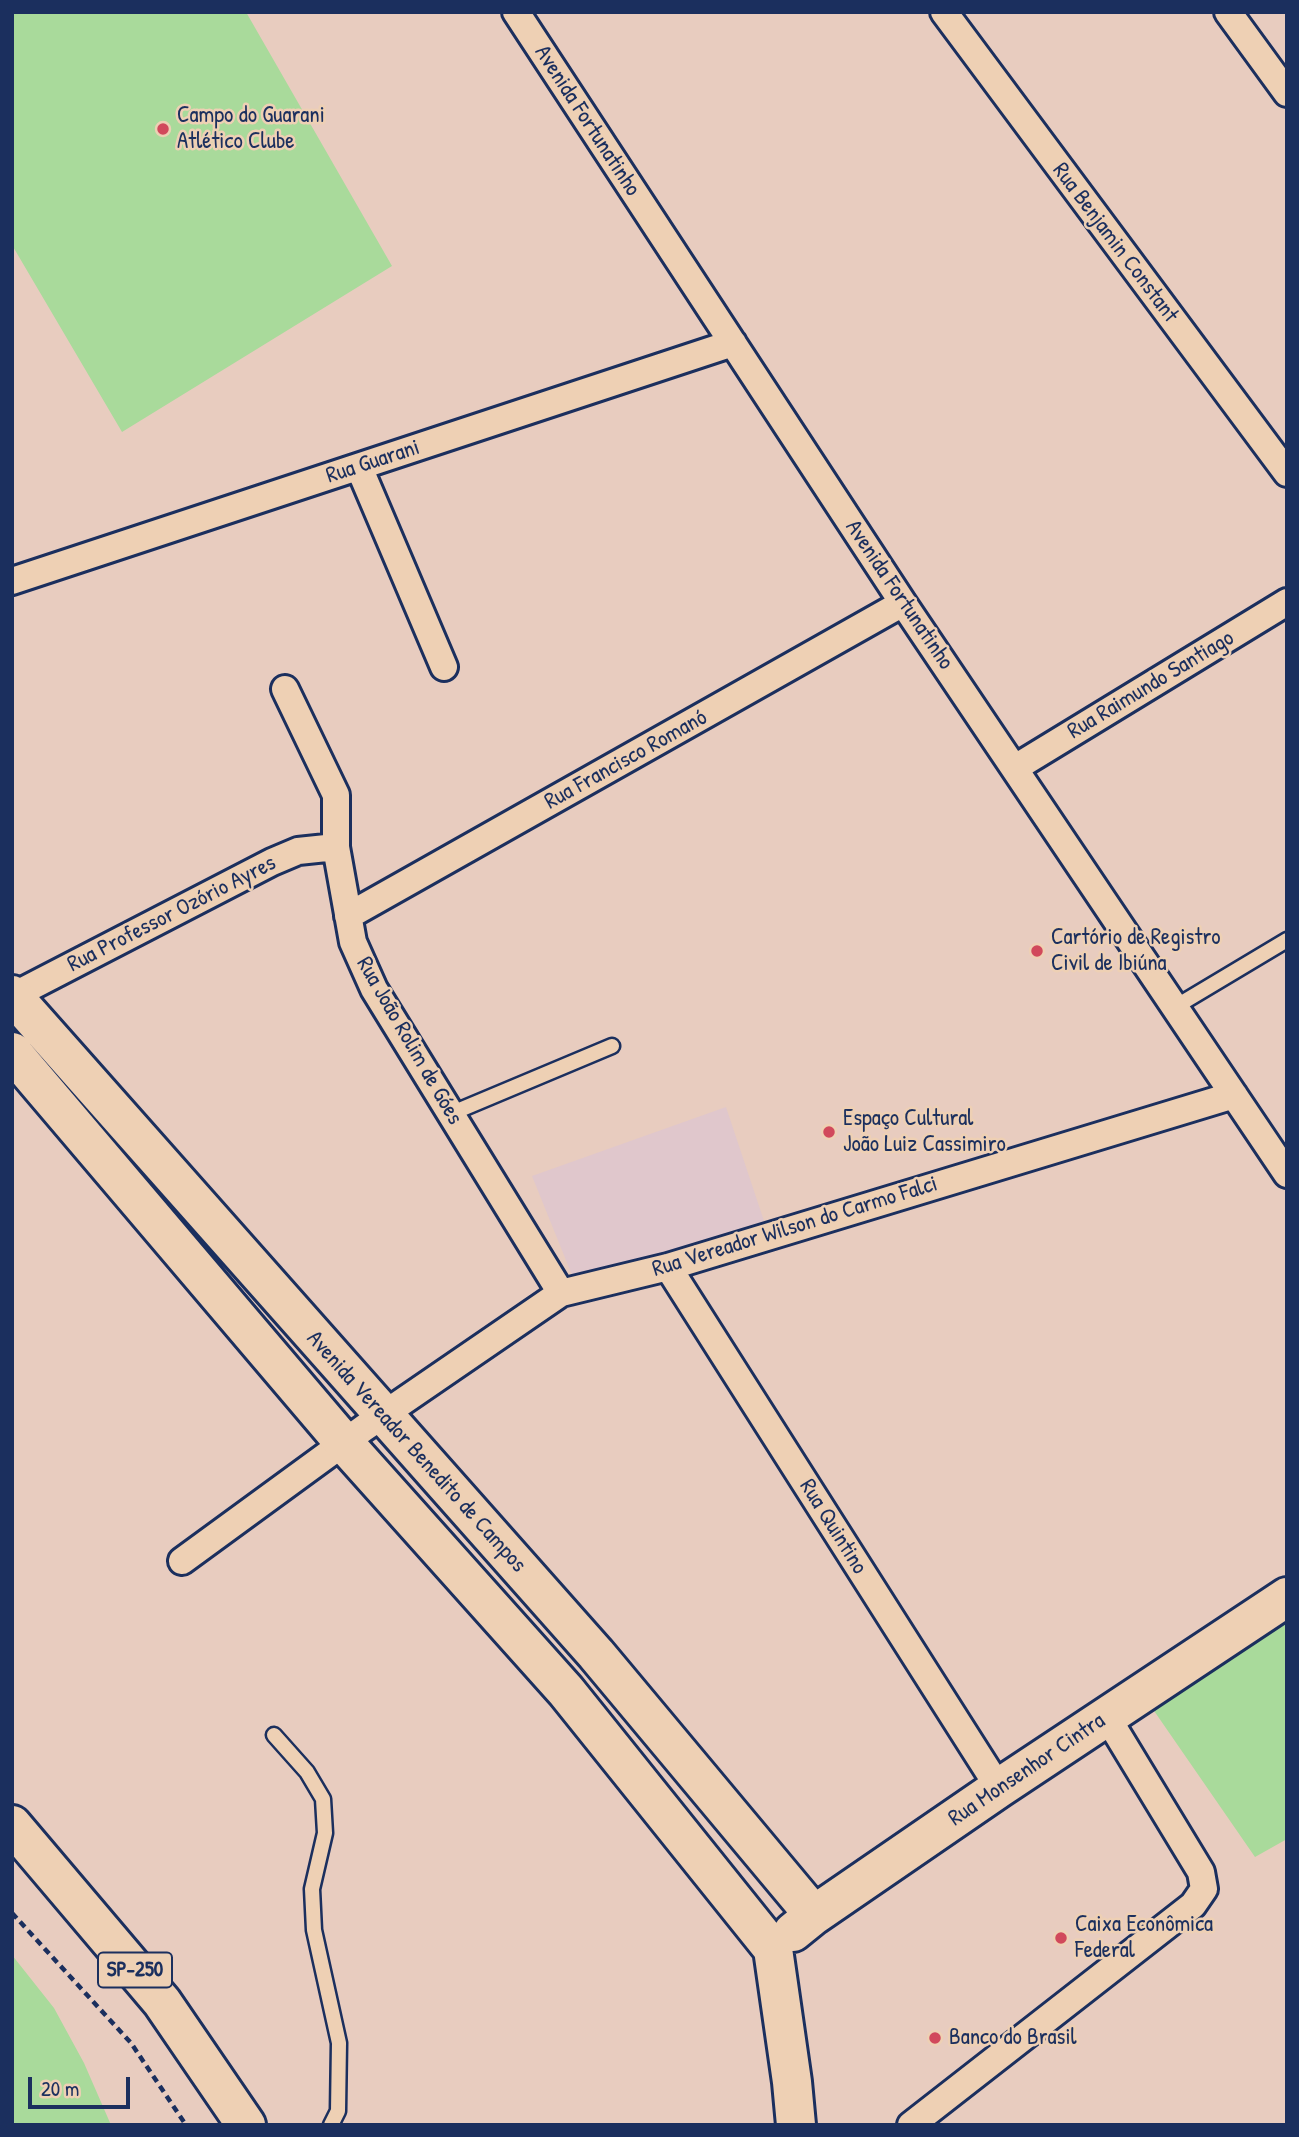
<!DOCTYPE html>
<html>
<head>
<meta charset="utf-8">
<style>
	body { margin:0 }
	#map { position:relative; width:1299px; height:2137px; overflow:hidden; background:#e8ccbf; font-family:"Patrick Hand",sans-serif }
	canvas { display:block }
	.frame { position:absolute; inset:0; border:14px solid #1b2f5e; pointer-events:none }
	.scale { position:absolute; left:28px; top:2077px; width:102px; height:32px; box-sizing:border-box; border:4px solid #1b2f5e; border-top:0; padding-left:9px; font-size:21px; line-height:24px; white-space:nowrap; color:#1b2f5e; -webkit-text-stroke:5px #eed0b4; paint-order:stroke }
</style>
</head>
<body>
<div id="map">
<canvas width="1299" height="2137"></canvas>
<div class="frame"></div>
<div class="scale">20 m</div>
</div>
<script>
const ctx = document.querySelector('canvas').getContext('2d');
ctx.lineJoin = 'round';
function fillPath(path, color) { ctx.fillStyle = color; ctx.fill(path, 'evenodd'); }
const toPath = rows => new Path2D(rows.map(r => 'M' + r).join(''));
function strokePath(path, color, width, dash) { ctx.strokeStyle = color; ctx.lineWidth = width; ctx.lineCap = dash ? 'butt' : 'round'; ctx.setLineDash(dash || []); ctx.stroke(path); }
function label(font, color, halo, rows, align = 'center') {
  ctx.font = font + ' "Patrick Hand",sans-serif'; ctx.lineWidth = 5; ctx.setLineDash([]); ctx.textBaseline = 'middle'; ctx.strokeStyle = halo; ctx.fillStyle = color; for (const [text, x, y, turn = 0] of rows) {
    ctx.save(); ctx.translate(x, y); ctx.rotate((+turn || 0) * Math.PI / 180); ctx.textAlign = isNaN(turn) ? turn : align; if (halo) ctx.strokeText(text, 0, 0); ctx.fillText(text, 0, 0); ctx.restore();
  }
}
const built = toPath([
	[726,1107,764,1221,574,1280,532,1176]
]);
const green = toPath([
	[12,12,246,12,392,266,122,432,12,245],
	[1287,1611,1287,1839,1255,1857,1150,1705],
	[12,1955,54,2008,84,2063,111,2125,12,2125]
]);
const path = toPath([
	[12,1913,131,2043,186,2125]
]);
const lane = toPath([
	[1175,1007,1287,940],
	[450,1114,612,1046],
	[274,1735,307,1772,323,1799,325,1833,312,1889,314,1930,339,2043,338,2111,331,2125]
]);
const street = toPath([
	[516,12,903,603,1287,1174],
	[944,12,1287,473],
	[1228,12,1287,93],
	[359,467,444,667],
	[12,581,733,343],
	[285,689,336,795,336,847,353,942,374,989,561,1293],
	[1015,768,1287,602],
	[348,916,903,603],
	[13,996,272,862,298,851,336,847],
	[668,1267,999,1788],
	[182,1561,364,1428,561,1293,668,1267,1234,1095],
	[911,2125,1193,1905,1204,1889,1201,1872,1107,1717]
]);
const secondary = toPath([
	[12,995,596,1654,814,1915],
	[12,1052,345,1444,566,1691,773,1949],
	[793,1932,814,1915,999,1788,1287,1597],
	[773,1949,792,2082,796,2125]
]);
const primary = toPath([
	[12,1825,162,2002,246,2125]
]);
const markers = [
	[163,129,7,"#d1495b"],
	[1037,951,7,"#d1495b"],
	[829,1132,7,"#d1495b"],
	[1061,1938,7,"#d1495b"],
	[935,2038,7,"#d1495b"]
];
const shields = [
	[135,1970,74]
];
const shieldNames = [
	["SP-250",135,1970]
];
const poiNames = [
	["Campo do Guarani",177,116],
	["Atlético Clube",177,142],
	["Cartório de Registro",1051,938],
	["Civil de Ibiúna",1051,964],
	["Espaço Cultural",843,1119],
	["João Luiz Cassimiro",843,1145],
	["Caixa Econômica",1075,1925],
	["Federal",1075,1951],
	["Banco do Brasil",949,2038]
];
const streetNames = [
	["Avenida Fortunatinho",587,121,57],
	["Rua Benjamin Constant",1115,243,53],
	["Rua Guarani",373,462,-18],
	["Avenida Fortunatinho",899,595,56],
	["Rua Raimundo Santiago",1151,685,-31],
	["Rua Francisco Romanó",626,760,-29],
	["Rua Professor Ozório Ayres",172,914,-27],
	["Rua João Rolim de Góes",409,1041,60],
	["Rua Vereador Wilson do Carmo Falci",795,1227,-17],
	["Avenida Vereador Benedito de Campos",416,1452,48],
	["Rua Quintino",833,1527,58],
	["Rua Monsenhor Cintra",1027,1770,-34]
];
fillPath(built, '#e0c7cc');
fillPath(green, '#a9da9b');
strokePath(lane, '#1b2f5e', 19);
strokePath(street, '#1b2f5e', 32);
strokePath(secondary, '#1b2f5e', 44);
strokePath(primary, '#1b2f5e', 44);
strokePath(path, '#1b2f5e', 4.5, [7, 5]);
strokePath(lane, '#eed0b4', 14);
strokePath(street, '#eed0b4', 26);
strokePath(secondary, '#eed0b4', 38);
strokePath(primary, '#eed0b4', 38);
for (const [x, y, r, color] of markers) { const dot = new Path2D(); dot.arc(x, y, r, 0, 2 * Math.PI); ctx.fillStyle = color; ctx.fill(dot); strokePath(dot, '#eed0b4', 2.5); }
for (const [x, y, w] of shields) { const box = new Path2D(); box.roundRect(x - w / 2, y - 17.5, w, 35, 5); ctx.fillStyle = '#eed0b4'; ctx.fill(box); strokePath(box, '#1b2f5e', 2); }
label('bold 21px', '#1b2f5e', null, shieldNames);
label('23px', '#1b2f5e', '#eed0b4', poiNames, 'left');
label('23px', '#1b2f5e', '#eed0b4', streetNames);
</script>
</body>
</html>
